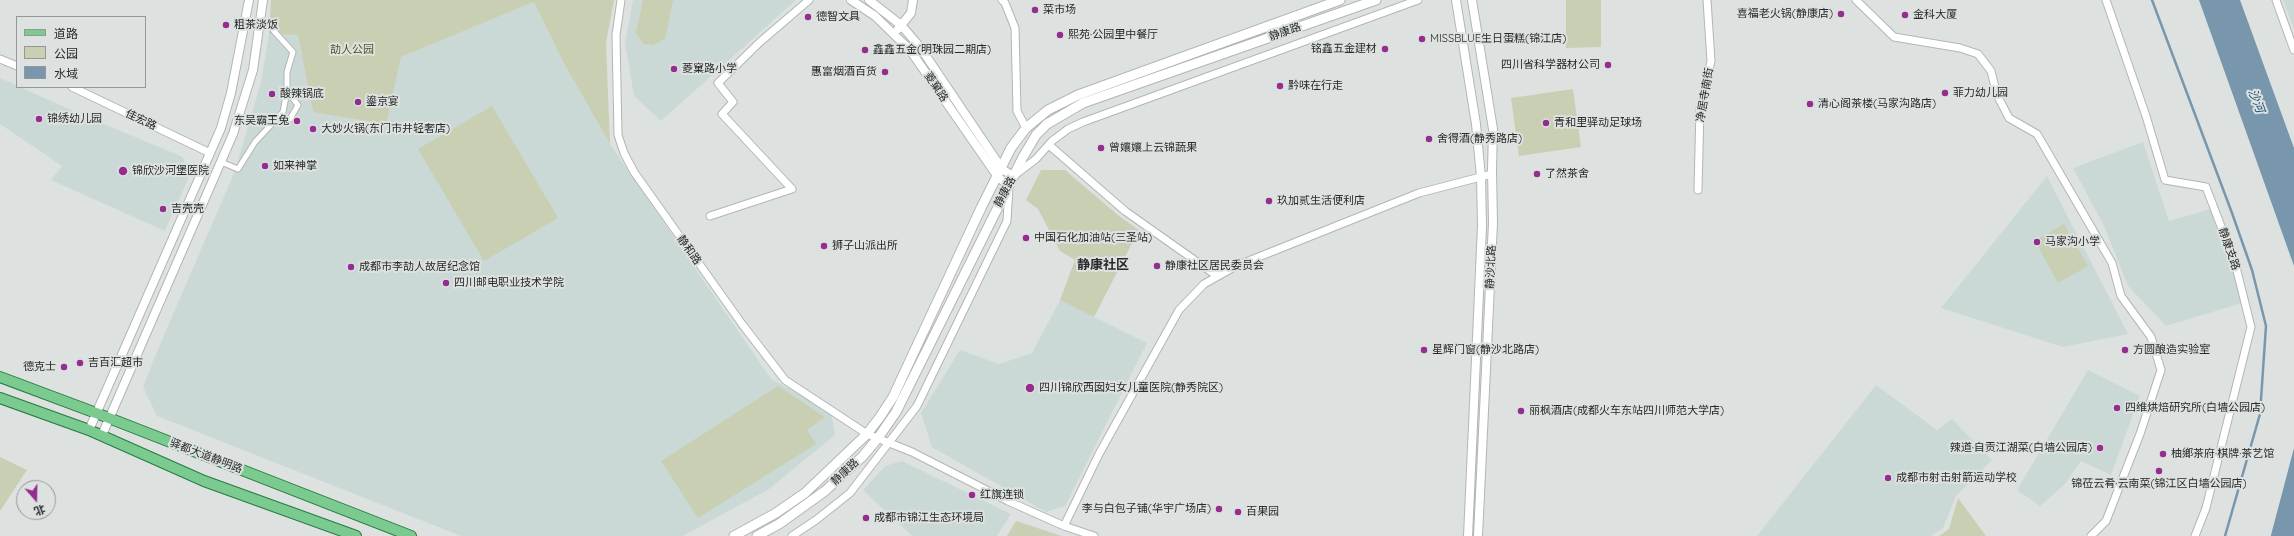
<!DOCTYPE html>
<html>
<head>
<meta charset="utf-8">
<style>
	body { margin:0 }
	#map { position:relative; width:2294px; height:536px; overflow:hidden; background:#dde2e0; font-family:Quicksand,"Noto Sans SC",sans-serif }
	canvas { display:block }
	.legend { position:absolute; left:16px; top:16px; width:130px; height:72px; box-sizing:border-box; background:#dde2e0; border:1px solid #959897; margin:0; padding:5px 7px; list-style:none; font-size:12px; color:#282a2a }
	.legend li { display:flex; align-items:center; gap:8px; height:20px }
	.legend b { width:20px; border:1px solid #959897 }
	.north { position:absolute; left:16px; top:480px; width:40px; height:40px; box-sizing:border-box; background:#dde2e0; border:1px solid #959897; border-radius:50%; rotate:160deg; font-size:11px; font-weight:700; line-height:16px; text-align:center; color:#282a2a }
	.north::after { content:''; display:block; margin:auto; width:14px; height:18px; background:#952c8f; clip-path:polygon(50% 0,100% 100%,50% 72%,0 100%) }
</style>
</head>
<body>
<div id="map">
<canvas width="2294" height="536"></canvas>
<ul class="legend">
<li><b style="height:5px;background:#7bca90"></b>道路</li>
<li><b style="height:11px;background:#c9cfb2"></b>公园</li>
<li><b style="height:11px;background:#7897ad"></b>水域</li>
</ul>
<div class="north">北</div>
</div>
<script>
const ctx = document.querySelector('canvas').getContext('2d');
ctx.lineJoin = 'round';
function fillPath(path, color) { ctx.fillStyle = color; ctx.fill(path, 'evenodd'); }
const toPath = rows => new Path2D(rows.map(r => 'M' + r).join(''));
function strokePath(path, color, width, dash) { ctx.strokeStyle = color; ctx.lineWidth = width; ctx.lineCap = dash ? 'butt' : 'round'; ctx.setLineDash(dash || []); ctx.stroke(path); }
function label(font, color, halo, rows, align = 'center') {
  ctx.font = font + ' Quicksand,"Noto Sans SC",sans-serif'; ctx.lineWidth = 4; ctx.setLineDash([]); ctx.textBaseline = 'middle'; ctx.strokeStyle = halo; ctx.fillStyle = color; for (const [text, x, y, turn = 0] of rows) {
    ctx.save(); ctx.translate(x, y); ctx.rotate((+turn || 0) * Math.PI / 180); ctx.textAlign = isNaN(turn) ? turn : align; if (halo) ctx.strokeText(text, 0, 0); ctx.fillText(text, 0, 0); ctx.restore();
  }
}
const built = toPath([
	[633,0,796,0,661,121,634,96,625,43],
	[2283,0,2294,0,2294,29],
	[534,2,563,62,610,144,771,379,831,412,835,435,769,489,683,536,461,536,157,416,143,387,158,349,235,171,261,82,269,34,298,35,313,112,401,57],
	[0,78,80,114,183,157,189,177,165,231,51,180,62,166,0,124],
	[2143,142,2169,221,2214,208,2232,255,2242,303,2166,326,2128,286,2104,226,2073,168],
	[2047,176,2128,334,2063,347,1941,308],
	[1060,300,1147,343,1065,506,1046,512,932,447,921,413,960,350,999,364,1032,353],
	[2088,370,2140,396,2111,475,2081,461,2064,485,2040,506,2017,490],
	[1876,385,1937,430,1952,419,1992,460,1956,496,1943,528,1931,536,1757,536],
	[902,461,1011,514,997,536,912,536,863,490,885,466]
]);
const green = toPath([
	[271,0,614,0,606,43,610,144,563,62,534,2,401,57,386,124,313,112,298,35,269,34],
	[643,0,673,0,665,39,653,45,644,44,636,33],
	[1566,0,1601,0,1601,47,1566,48],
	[1573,89,1581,147,1519,156,1511,98],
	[492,106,558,218,484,261,418,149],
	[1041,170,1065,170,1119,216,1139,230,1094,317,1060,300,1075,260,1060,251,1038,209,1026,200],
	[2064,224,2088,266,2058,283,2035,241],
	[778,386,825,417,807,430,816,444,698,518,661,461],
	[0,457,27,470,0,511],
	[1958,498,1986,536,1939,536,1949,529],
	[1016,521,1062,536,1007,536]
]);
const water = toPath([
	[2199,0,2240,0,2294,148,2294,266],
	[2294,448,2294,536,2271,536,2271,535]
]);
const stream = toPath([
	[2152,0,2232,213,2252,270,2266,326,2260,414,2225,536]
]);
const pedestrian = toPath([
	[276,119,290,119,298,105,287,91],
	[221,162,238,169,255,142,283,112,287,91,287,72,293,52,273,30]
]);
const minor = toPath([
	[621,0,616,35,618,135,624,153,634,172,742,324,785,380,867,434,912,452,1008,501,1064,526,1094,536],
	[1002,0,1005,3,1015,28,1017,111,1026,128],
	[1856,0,1894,37,1960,48,1978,54,1991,71,1997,95,2009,118,2037,134,2112,263,2121,296,2151,337,2161,370,2140,434,2106,521,2091,536],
	[2106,0,2146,116,2165,180,2206,187,2235,263,2251,327,2206,508,2195,536],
	[2276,0,2294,50],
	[0,59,17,66],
	[72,87,210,153],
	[1049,145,1125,211,1217,276],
	[1015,175,1036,159,1052,141,1068,129,1083,122,1418,0],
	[1698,190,1700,108,1711,61,1707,0],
	[710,216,792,189,722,114,733,102,718,83,760,42,809,0],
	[1064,526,1099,454,1179,310,1204,284,1236,266,1419,193,1492,174],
	[792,536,816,520,850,493,917,406,1007,221,1009,187]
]);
const tertiary = toPath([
	[851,0,875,16,910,50,998,177,1008,185],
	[869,0,901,25,920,47,1002,169,1013,176],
	[1456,0,1476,124,1481,177,1482,226,1468,536],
	[1472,0,1493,129,1492,170,1493,223,1478,536],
	[898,29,911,13,913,0],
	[89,430,221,128,231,93,249,0],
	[102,435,233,134,253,70,263,0]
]);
const secondary = toPath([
	[734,536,776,513,805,493,867,434,880,417,893,397,981,208,1011,148,1026,128,1048,110,1078,95,1340,0],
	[757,536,779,524,825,491,863,456,878,438,896,412,1023,157,1036,135,1047,124,1083,103,1376,0]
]);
const primary = toPath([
	[0,377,96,413,411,536],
	[0,398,89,430,204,481,356,536]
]);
const markers = [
	[1035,10,4,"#952c8f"],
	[1841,14,4,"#952c8f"],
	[1905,15,4,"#952c8f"],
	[808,17,4,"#952c8f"],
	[226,25,4,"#952c8f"],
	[1060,35,4,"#952c8f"],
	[1422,39,4,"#952c8f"],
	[1385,49,4,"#952c8f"],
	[865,50,4,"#952c8f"],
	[1608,65,4,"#952c8f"],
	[674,69,4,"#952c8f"],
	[885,72,4,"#952c8f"],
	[1280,86,4,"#952c8f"],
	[1945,93,4,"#952c8f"],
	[272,94,4,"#952c8f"],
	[358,102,4,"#952c8f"],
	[1810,104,4,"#952c8f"],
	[39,119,4,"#952c8f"],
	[297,121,4,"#952c8f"],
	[1546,123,4,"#952c8f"],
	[313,129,4,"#952c8f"],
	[1429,139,4,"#952c8f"],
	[1101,148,4,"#952c8f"],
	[265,166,4,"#952c8f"],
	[123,171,5,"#952c8f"],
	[1537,174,4,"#952c8f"],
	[1269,201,4,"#952c8f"],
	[163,209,4,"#952c8f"],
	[1026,238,4,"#952c8f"],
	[2037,242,4,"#952c8f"],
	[824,246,4,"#952c8f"],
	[1157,266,4,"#952c8f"],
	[351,267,4,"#952c8f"],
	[446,283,4,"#952c8f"],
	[1424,350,4,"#952c8f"],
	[2125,350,4,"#952c8f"],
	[80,363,4,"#952c8f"],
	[64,367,4,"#952c8f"],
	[1030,388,5,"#952c8f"],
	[2117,408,4,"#952c8f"],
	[1521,411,4,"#952c8f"],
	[2100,448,4,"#952c8f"],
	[2163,454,4,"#952c8f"],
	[2159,471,4,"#952c8f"],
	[1888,478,4,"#952c8f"],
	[972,495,4,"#952c8f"],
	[1219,509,4,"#952c8f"],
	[1238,512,4,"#952c8f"],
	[866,518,4,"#952c8f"]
];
const poiNames = [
	["菜市场",1043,10],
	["喜福老火锅(静康店)",1833,14,"right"],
	["金科大厦",1913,15],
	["德智文具",816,17],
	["粗茶淡饭",234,25],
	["熙苑·公园里中餐厅",1068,35],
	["MISSBLUE生日蛋糕(锦江店)",1430,39],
	["铭鑫五金建材",1377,49,"right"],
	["鑫鑫五金(明珠园二期店)",873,50],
	["四川省科学器材公司",1600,65,"right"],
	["菱窠路小学",682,69],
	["惠富烟酒百货",877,72,"right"],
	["黔味在行走",1288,86],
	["菲力幼儿园",1953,93],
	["酸辣锅底",280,94],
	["鎏京宴",366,102],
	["清心阁茶楼(马家沟路店)",1818,104],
	["锦绣幼儿园",47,119],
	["东吴霸王兔",289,121,"right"],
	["青和里驿动足球场",1554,123],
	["大妙火锅(东门市井轻奢店)",321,129],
	["舍得酒(静秀路店)",1437,139],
	["曾孃孃上云锦蔬果",1109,148],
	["如来神掌",273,166],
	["锦欣沙河堡医院",132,171],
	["了然茶舍",1545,174],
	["玖加贰生活便利店",1277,201],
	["吉壳壳",171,209],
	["中国石化加油站(三圣站)",1034,238],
	["马家沟小学",2045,242],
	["狮子山派出所",832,246],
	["静康社区居民委员会",1165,266],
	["成都市李劼人故居纪念馆",359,267],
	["四川邮电职业技术学院",454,283],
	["星辉门窗(静沙北路店)",1432,350],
	["方圆酿造实验室",2133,350],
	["吉百汇超市",88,363],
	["德克士",56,367,"right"],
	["四川锦欣西囡妇女儿童医院(静秀院区)",1039,388],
	["四维烘焙研究所(白墙公园店)",2125,408],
	["丽枫酒店(成都火车东站四川师范大学店)",1529,411],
	["辣道·自贡江湖菜(白墙公园店)",2092,448,"right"],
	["柚鄉茶府·棋牌·茶艺馆",2171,454],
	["成都市射击射箭运动学校",1896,478],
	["锦莅云肴·云南菜(锦江区白墙公园店)",2159,484,"center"],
	["红旗连锁",980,495],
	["李与白包子铺(华宇广场店)",1211,509,"right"],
	["百果园",1246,512],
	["成都市锦江生态环境局",874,518]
];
const streetNames = [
	["静康路",1285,32,-19],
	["菱窠路",936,87,56],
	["净居寺南街",1705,95,-80],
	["佳宏路",141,120,25],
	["静康路",1005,192,-62],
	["静康支路",2229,249,71],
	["静和路",689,250,55],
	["静沙北路",1491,267,-87],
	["驿都大道静明路",206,456,21],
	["静康路",845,472,-43]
];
const parkNames = [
	["劼人公园",352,50]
];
const waterNames = [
	["沙河",2256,101,69]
];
const quarterNames = [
	["静康社区",1103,265]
];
fillPath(built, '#cbd9d6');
fillPath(green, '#c9cfb2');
fillPath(water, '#7897ad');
strokePath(stream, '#7897ad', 2.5);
strokePath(pedestrian, '#b1b6b5', 7);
strokePath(minor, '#b1b6b5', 9);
strokePath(tertiary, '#b1b6b5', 10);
strokePath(secondary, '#b1b6b5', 11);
strokePath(primary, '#257b3c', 12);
strokePath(pedestrian, '#fff', 5);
strokePath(minor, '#fff', 7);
strokePath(tertiary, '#fff', 8);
strokePath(secondary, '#fff', 9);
strokePath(primary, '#7bca90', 10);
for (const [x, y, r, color] of markers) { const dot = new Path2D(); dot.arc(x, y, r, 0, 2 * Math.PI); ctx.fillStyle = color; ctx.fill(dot); strokePath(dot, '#dde2e0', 1.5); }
label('11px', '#282a2a', '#dde2e0', poiNames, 'left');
label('11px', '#282a2a', '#dde2e0', streetNames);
label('11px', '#4e5620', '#dde2e0', parkNames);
label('italic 12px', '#184f6f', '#dde2e0', waterNames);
label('bold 13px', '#282a2a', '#dde2e0', quarterNames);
</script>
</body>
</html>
